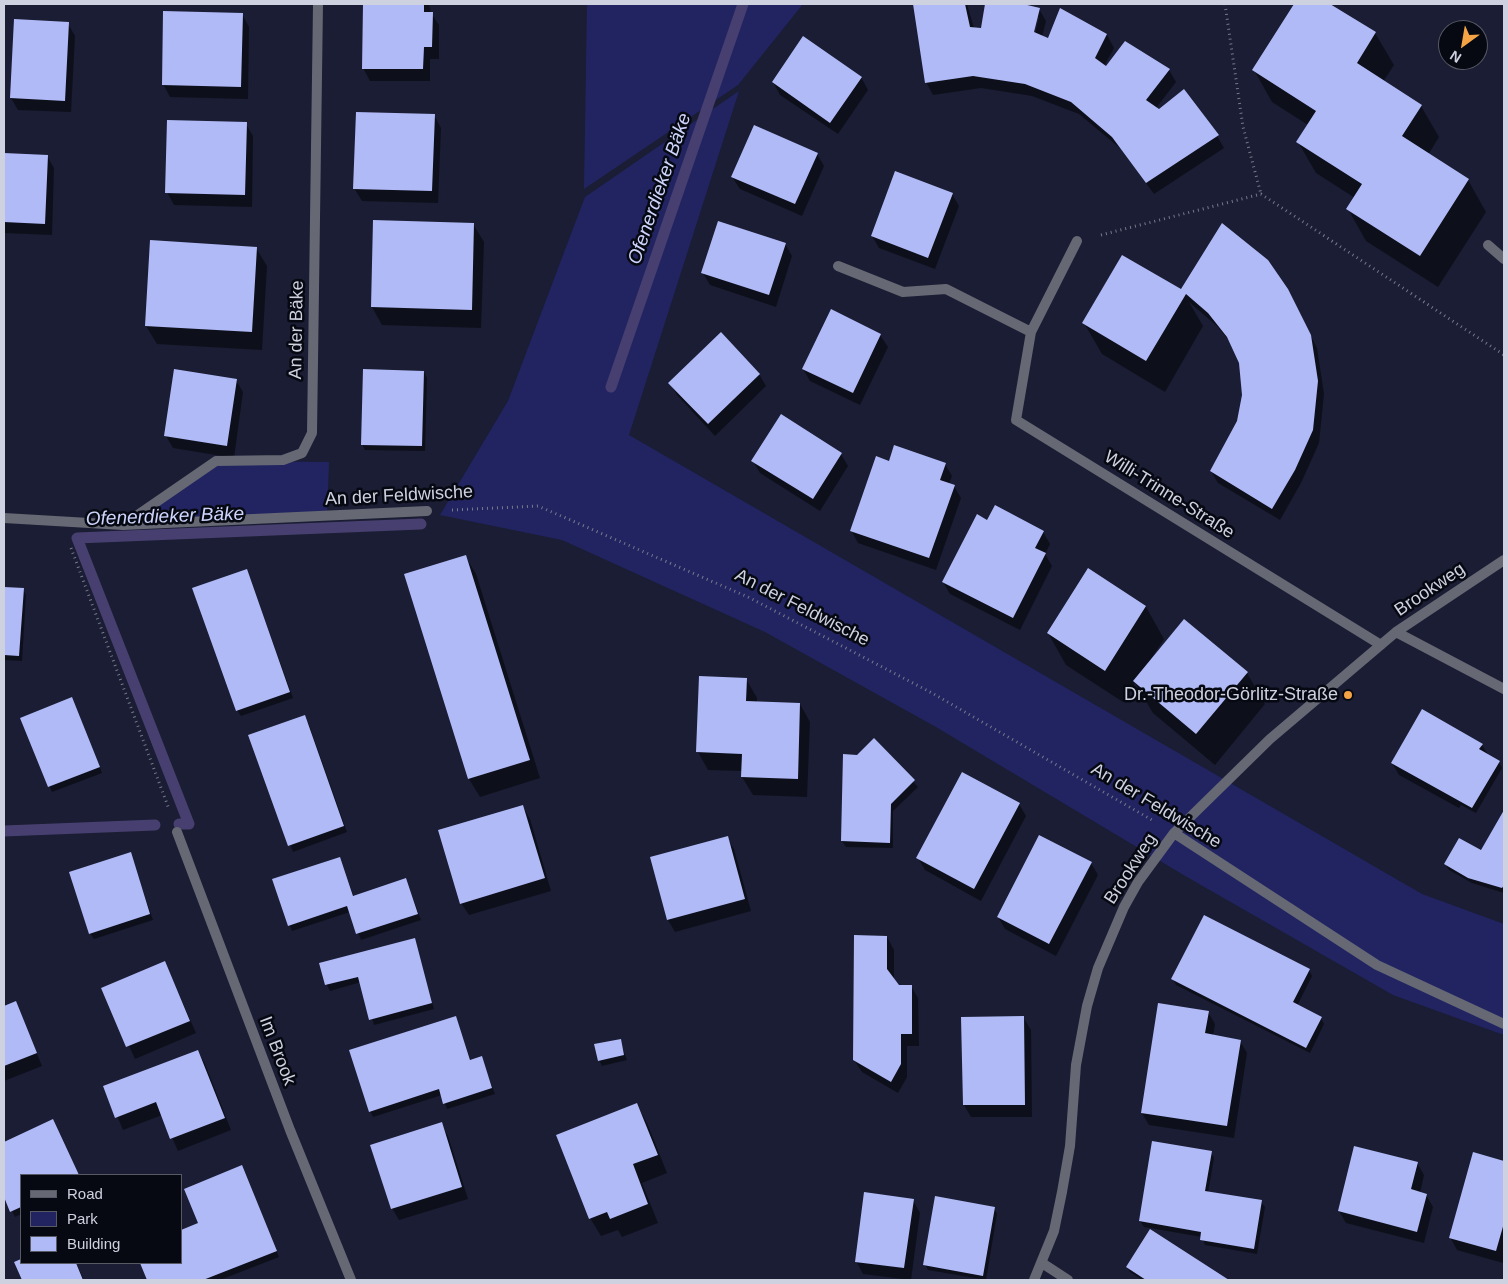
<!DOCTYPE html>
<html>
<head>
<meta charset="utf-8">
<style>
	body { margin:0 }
	#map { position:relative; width:1508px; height:1284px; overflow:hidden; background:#1a1d33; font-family:Helvetica,sans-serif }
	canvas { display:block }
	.frame { position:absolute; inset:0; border:5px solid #ced1df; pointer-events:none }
	.legend { position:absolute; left:20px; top:1174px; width:162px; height:90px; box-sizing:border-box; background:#070912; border:1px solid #575964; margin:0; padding:6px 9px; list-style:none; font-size:15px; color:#ced1df }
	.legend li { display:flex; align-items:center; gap:10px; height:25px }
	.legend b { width:25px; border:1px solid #575964 }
	.north { position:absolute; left:1438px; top:20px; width:50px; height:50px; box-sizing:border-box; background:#070912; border:1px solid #575964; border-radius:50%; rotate:212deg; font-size:14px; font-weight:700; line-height:20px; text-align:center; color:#ced1df }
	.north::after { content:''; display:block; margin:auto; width:18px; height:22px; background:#f4a345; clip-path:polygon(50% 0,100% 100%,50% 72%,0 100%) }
</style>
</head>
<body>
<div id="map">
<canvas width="1508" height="1284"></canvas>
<div class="frame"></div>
<ul class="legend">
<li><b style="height:6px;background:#666874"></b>Road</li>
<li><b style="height:14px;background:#222462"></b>Park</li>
<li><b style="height:14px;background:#b0baf7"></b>Building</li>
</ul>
<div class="north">N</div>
</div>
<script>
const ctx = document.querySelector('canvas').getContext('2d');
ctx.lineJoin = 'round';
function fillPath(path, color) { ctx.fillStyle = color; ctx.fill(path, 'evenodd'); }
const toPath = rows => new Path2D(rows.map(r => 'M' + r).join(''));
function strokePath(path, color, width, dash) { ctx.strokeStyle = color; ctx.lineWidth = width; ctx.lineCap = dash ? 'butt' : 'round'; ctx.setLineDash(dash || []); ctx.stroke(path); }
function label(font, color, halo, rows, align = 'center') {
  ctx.font = font + ' Helvetica,sans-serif'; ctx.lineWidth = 5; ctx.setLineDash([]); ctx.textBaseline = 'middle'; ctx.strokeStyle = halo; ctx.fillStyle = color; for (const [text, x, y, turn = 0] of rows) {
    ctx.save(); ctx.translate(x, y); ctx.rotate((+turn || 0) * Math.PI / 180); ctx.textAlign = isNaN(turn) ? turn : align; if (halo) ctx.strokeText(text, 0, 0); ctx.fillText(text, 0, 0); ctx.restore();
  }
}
const green = toPath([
	[587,4,803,4,738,85,584,189],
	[739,91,629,435,1422,894,1504,924,1504,1035,1393,995,1187,877,936,727,765,632,562,540,440,515,508,401,585,197],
	[216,461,329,462,327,516,123,525]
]);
const shadow = toPath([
	[364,4,429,4,431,13,439,25,439,59,430,59,430,81,370,81,363,68],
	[914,4,967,4,974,28,982,29,986,4,1017,4,1039,9,1046,21,1042,37,1049,39,1061,10,1107,35,1114,48,1104,66,1106,68,1125,42,1169,70,1176,82,1156,108,1217,136,1224,148,1154,194,1121,149,1079,114,1032,96,981,88,933,95,926,82],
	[1036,17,1039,17,1034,38,1031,38],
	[1296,4,1328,4,1375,33,1394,65,1383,82,1421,106,1439,137,1428,155,1468,180,1486,212,1438,287,1366,241,1348,209,1355,198,1316,173,1298,142,1308,125,1272,102,1254,70],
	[242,14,249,27,248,99,170,97,163,84],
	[68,24,75,36,71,112,18,110,11,98],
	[861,77,868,90,838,134,780,95,773,82],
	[434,115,441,128,438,203,362,201,354,188],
	[246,124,253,136,252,207,174,205,167,192],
	[4,154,47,156,54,168,52,235,4,233],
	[817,154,824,166,802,216,740,189,732,177],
	[952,194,959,206,935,269,879,248,872,236],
	[473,224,484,242,481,328,382,325,372,307],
	[785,244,792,256,776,307,710,285,703,273],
	[256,248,267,266,262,350,157,344,146,326],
	[1122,257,1186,295,1183,289,1287,290,1317,348,1324,394,1319,443,1301,483,1280,520,1218,483,1211,471,1238,421,1243,395,1240,363,1232,344,1217,326,1189,302,1203,326,1165,392,1102,354,1084,323],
	[880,335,888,347,860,405,810,381,803,369],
	[424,372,427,378,425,451,365,450,362,444],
	[759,374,766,386,715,436,677,395,670,383],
	[236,380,243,392,234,458,173,448,166,436],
	[841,454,848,466,820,511,760,473,753,461],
	[889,462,945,464,952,476,949,484,954,486,961,498,936,570,858,543,851,530],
	[987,521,1043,532,1050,544,1045,554,1052,566,1020,630,950,594,943,582],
	[465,556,476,574,540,778,480,797,469,779,405,575],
	[1089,570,1146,607,1164,639,1151,659,1152,660,1247,673,1265,704,1215,765,1153,713,1135,683,1123,702,1066,665,1048,633],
	[249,576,293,698,241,716,237,710],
	[4,588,23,589,26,595,22,661,4,660],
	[746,679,757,698,757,703,800,704,810,722,807,797,753,795,742,777,742,771,708,770,698,752],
	[75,705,102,773,52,792,22,718],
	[308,722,347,832,293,852,250,736],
	[874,740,918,787,893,811,893,848,846,847,842,841,844,755,857,756],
	[1482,745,1489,756,1499,762,1502,768,1476,813,1461,805,1459,808,1399,775,1392,763],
	[1019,804,1026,816,981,901,925,870,918,858],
	[523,807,530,819,551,891,469,915,461,903],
	[1504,813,1504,893,1472,883,1449,870,1445,864,1485,854,1482,850],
	[727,837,734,849,751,911,675,932,668,920,652,857],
	[130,854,153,920,94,939,90,933],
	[1091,863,1098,875,1056,956,1005,929,998,917],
	[342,864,354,897,406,879,421,920,361,940,350,912,292,931,273,880],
	[887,937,894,950,894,979,899,986,911,986,918,998,919,1046,907,1046,907,1077,898,1093,862,1072,854,1060],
	[414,940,434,1009,374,1025,361,982,330,991,327,985,321,964],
	[165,963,196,1033,135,1059,103,988],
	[1309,970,1312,976,1297,1006,1321,1018,1324,1024,1310,1053,1176,985,1173,979],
	[16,1003,42,1066,4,1081,4,1007],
	[1208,1012,1215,1024,1213,1036,1240,1041,1247,1053,1234,1138,1149,1125,1142,1113],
	[1023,1017,1031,1030,1032,1117,971,1117,964,1105,962,1018],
	[456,1018,471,1061,481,1058,495,1094,447,1109,442,1095,373,1117,370,1111],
	[620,1041,627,1060,602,1066,599,1060],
	[198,1051,205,1064,231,1130,178,1151,162,1115,123,1130,105,1087],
	[637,1105,647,1123,667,1173,642,1183,658,1223,622,1237,618,1230,601,1236,590,1218],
	[52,1121,78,1175,21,1175,21,1214,15,1217,4,1194,4,1143],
	[441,1124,448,1136,468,1199,399,1220,392,1208],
	[1211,1152,1214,1158,1208,1193,1261,1202,1265,1207,1257,1254,1205,1245,1202,1237,1144,1227,1140,1221],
	[1474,1153,1504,1162,1503,1263,1457,1250,1450,1237],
	[1417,1163,1424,1175,1420,1193,1426,1195,1433,1207,1424,1243,1346,1223,1339,1211],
	[245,1173,279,1257,220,1280,148,1280,141,1263,181,1263,199,1224],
	[913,1200,920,1213,911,1280,863,1274,856,1261],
	[994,1208,997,1214,986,1280,928,1270,925,1264],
	[1150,1231,1227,1280,1142,1280,1130,1272,1127,1267],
	[21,1260,21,1263,76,1263,84,1280,23,1280,16,1263]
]);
const stream = toPath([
	[611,387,743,4],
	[179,824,189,824,77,538,421,524],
	[4,831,155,825]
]);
const building = toPath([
	[363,4,424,4,424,12,433,12,432,47,424,47,423,69,362,69],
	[913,4,965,4,970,27,981,28,985,4,1023,4,1040,8,1034,32,1048,38,1060,8,1107,34,1095,58,1106,66,1125,41,1170,69,1146,100,1159,109,1184,89,1219,135,1146,183,1112,137,1071,102,1025,84,973,76,925,83],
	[1294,4,1330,4,1376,32,1357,63,1422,105,1402,136,1469,179,1420,256,1346,209,1362,184,1296,142,1316,111,1252,70],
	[163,11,243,13,241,87,162,85],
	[14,19,69,22,65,101,10,98],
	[803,36,862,77,830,123,772,82],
	[356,112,435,114,432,191,353,189],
	[167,120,247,122,245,195,165,193],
	[754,125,818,153,795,204,731,177],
	[4,153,48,155,45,224,4,222],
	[895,171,953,193,928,258,871,236],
	[373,220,474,223,472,310,371,307],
	[718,221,786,243,769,295,701,273],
	[1222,223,1268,260,1288,289,1311,335,1318,381,1313,430,1295,470,1272,509,1210,471,1237,421,1242,395,1239,363,1227,337,1208,313,1186,294,1146,361,1082,323,1122,255,1181,289],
	[150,240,257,247,252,332,145,326],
	[831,309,881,334,853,393,802,369],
	[721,332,760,374,708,424,668,383],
	[174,369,237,379,227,446,164,436],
	[363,369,424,371,422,446,361,445],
	[781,414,842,453,813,499,751,461],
	[894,445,946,463,940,480,955,485,929,558,850,531,876,456,889,461],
	[995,505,1044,531,1035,548,1046,553,1013,618,942,582,977,514,987,520],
	[466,555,530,760,468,779,404,574],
	[1088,568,1146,606,1105,671,1047,633],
	[247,569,290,692,236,711,192,588],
	[4,587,24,588,19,656,4,655],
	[1184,619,1248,672,1196,734,1133,681],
	[699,676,747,678,746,701,800,703,798,779,741,777,742,754,696,752],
	[72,697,100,767,48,787,20,718],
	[1422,709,1483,744,1479,749,1500,761,1472,808,1391,763],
	[305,715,344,826,288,846,248,735],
	[874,738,915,780,891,804,890,843,841,841,843,754,857,755],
	[962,772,1020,803,974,889,916,858],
	[523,805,545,878,460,904,438,830],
	[1504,810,1504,885,1502,888,1468,878,1444,864,1459,838,1481,850],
	[1039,835,1092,862,1049,944,997,917],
	[728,836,745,899,667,920,650,857],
	[131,852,150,914,89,934,69,872],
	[340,857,353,896,406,878,418,914,356,934,347,906,288,926,272,879],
	[1204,915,1310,969,1293,1002,1322,1017,1306,1048,1171,979],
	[854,935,887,936,887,969,899,985,912,985,912,1034,901,1034,901,1064,891,1082,853,1060],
	[415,938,432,1003,369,1020,358,977,325,985,319,963],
	[165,961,190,1021,126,1047,101,988],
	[16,1001,37,1053,4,1066,4,1006],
	[1158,1003,1209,1011,1205,1033,1241,1040,1227,1126,1141,1113],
	[456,1016,470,1060,482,1056,492,1088,443,1104,439,1089,369,1112,349,1050],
	[1024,1016,1025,1105,963,1105,961,1017],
	[621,1039,624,1055,598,1061,594,1044],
	[198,1050,225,1118,170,1139,156,1102,115,1118,103,1086],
	[637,1103,658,1155,633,1164,648,1204,610,1219,607,1212,589,1219,556,1135],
	[53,1119,79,1175,21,1175,21,1207,10,1212,4,1197,4,1142],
	[442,1122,462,1187,391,1209,370,1145],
	[1152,1141,1212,1151,1205,1191,1262,1200,1254,1249,1200,1240,1201,1232,1139,1221],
	[1354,1146,1418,1162,1411,1189,1427,1194,1417,1232,1338,1211],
	[1473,1152,1504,1161,1504,1223,1496,1251,1449,1238],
	[242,1165,277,1251,203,1280,147,1280,140,1263,181,1263,181,1230,198,1223,184,1189],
	[864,1192,914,1199,904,1268,855,1262],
	[935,1196,995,1207,983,1276,923,1265],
	[1150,1229,1229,1280,1146,1280,1126,1267],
	[21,1259,21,1263,76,1263,83,1280,22,1280,14,1262]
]);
const path = toPath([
	[1225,4,1243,127,1261,194],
	[1101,235,1261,194,1504,355],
	[452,510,538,506,748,597,932,693,1152,820],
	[71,548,169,809]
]);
const lane = toPath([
	[1488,245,1504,259]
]);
const street = toPath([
	[1077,241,1031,332,1016,420,1381,645],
	[838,266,903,292,946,289,1031,332],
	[4,518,123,525,427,511],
	[123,525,216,461,283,460,302,453,312,433,318,4],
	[1396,632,1504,689],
	[177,832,290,1130,351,1280],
	[1174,833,1377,965,1504,1024],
	[1042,1263,1068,1280],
	[1034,1280,1054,1231,1062,1192,1070,1146,1076,1065,1087,1006,1098,968,1124,907,1138,882,1174,833,1270,739,1396,632,1504,560]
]);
const markers = [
	[1348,695,5,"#f4a345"]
];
const streetNames = [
	["An der Bäke",297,330,-89],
	["Willi-Trinne-Straße",1169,495,32],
	["An der Feldwische",399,496,-3],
	["Brookweg",1430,590,-34],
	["An der Feldwische",802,608,27],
	["An der Feldwische",1156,806,31],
	["Brookweg",1131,869,-57],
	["Im Brook",277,1051,69]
];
const poiNames = [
	["Dr.-Theodor-Görlitz-Straße",1338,695]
];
const waterNames = [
	["Ofenerdieker Bäke",660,189,-71],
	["Ofenerdieker Bäke",165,517,-2]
];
fillPath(green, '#222462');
fillPath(shadow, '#0007');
strokePath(stream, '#463f6f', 11);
fillPath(building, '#b0baf7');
strokePath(path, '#777a8c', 3, [1, 4]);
strokePath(lane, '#666874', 10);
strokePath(street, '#666874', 10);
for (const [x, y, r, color] of markers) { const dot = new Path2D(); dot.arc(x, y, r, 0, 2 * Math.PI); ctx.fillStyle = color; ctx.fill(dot); strokePath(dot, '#070912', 2); }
label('18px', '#ced1df', '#070912', streetNames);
label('18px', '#ced1df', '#070912', poiNames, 'right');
label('italic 19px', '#ced5fd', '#070912', waterNames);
</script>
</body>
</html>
